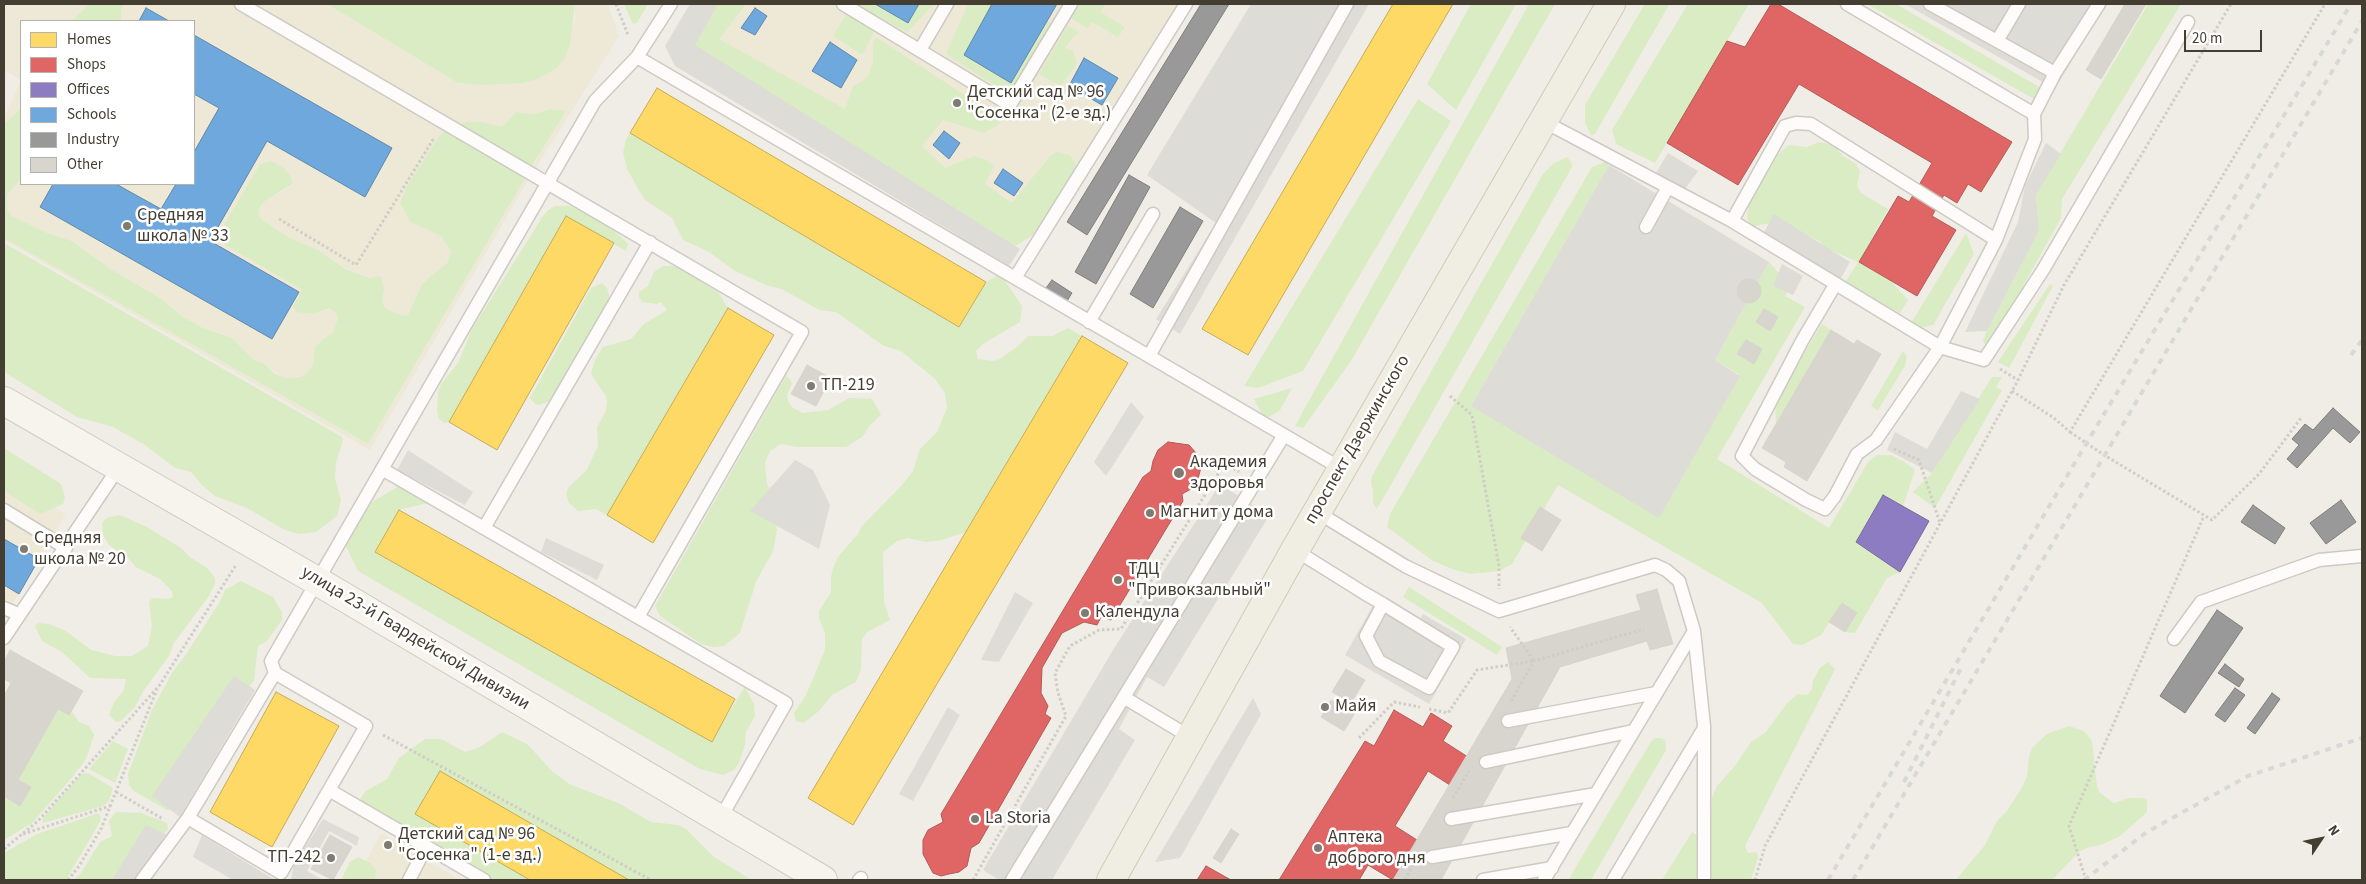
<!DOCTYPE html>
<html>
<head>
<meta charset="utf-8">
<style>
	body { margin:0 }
	#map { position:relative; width:2366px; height:884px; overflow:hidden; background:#efede6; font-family:"Source Sans 3",sans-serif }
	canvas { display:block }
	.frame { position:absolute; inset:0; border:5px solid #443e32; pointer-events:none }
	.legend { position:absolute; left:20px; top:20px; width:175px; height:165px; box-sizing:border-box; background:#fff; border:1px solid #b4b2ad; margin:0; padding:6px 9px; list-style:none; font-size:15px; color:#443e32 }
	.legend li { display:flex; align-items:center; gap:10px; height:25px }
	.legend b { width:25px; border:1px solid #b4b2ad }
	.north { position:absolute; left:2296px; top:814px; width:50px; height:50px; -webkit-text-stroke:4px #fff; paint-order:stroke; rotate:56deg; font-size:14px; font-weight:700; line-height:20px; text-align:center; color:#443e32 }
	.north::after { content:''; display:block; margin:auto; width:18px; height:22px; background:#443e32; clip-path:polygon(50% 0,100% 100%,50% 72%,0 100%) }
	.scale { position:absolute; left:2184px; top:30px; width:78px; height:22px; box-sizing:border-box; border:2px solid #443e32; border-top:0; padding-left:6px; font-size:15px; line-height:18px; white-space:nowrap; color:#443e32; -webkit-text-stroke:4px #fff; paint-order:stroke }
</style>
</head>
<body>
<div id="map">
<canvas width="2366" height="884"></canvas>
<div class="frame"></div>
<ul class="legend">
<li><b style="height:14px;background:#ffd966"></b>Homes</li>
<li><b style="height:14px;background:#e06666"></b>Shops</li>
<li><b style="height:14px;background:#8e7cc3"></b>Offices</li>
<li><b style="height:14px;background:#6fa8dc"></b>Schools</li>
<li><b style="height:14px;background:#999"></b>Industry</li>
<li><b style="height:14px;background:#d8d5ce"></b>Other</li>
</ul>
<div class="north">N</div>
<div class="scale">20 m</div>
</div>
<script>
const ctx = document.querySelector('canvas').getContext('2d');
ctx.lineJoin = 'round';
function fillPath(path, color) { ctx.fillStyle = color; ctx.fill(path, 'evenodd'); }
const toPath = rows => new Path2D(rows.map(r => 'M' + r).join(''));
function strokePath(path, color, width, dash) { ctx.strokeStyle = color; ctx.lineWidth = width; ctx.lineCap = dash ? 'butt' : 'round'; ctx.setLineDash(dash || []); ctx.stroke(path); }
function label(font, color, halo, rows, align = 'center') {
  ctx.font = font + ' "Source Sans 3",sans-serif'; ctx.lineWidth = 5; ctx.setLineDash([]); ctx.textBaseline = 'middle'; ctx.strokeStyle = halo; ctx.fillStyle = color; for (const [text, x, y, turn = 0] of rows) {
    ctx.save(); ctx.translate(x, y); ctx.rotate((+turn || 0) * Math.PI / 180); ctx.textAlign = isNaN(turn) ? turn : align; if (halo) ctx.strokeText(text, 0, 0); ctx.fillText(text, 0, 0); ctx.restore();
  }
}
const education = toPath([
	[4,4,90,4,71,21,21,21,21,108,4,124,4,118,21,80,4,70],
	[125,4,327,4,458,83,482,85,502,83,575,22,575,4,608,4,619,36,532,174,370,450,4,240,4,238,368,444,527,175,440,135,407,186,400,203,410,222,441,236,451,251,448,262,417,294,408,315,403,316,385,308,382,302,383,296,371,278,334,264,318,250,290,238,261,219,257,213,265,201,292,185,280,165,270,161,260,164,215,239,302,290,293,306,319,312,329,308,334,310,338,318,333,332,322,340,314,356,313,364,307,373,292,379,282,378,265,364,254,360,232,338,203,328,183,317,160,298,109,268,72,241,47,233,25,224,12,216,7,209,7,195,21,179,21,184,194,184,194,21,121,21,121,9],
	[551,109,565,112,531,167,468,122,482,122,502,127,516,112,533,114],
	[723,4,1178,4,1083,161,1018,237,700,45],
	[4,476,66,514,4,618],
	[381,833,422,857,460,880,356,880]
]);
const green = toPath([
	[90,4,125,4,121,9,121,21,71,21],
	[327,4,575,4,570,45,565,58,557,68,539,78,523,83,482,85,458,83],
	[624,4,648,4,637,23,633,24],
	[700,4,746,4,719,39,845,109,853,86,864,80,868,76,873,62,873,43,876,37,1001,119,997,126,984,133,943,120,922,146,945,168,974,156,988,161,994,166,985,184,1012,203,1051,155,1057,152,1070,155,1078,168,1038,232,1012,248,990,253,984,251,966,242,940,221,693,56],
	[853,4,875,4,908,23,919,4,934,4,907,32],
	[968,4,992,4,964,55,1011,83,1047,21,1054,25,1015,85,999,88,946,54],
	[1080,4,1106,4,1100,12,1125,27,1118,37,1092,22,1087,28,1071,18],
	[1471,4,1516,4,1456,110,1427,84],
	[1529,4,1555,4,1351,361,1303,428,1295,426],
	[1645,4,1669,5,1595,134,1591,135,1585,123,1585,105],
	[1688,4,1749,4,1655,163,1616,144,1612,130],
	[1867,4,1896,4,2041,88,2034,99],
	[2148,4,2181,4,2062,199,2061,218,1988,349,1983,341,1985,335,2039,231,2036,195],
	[846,15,875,30,862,55,833,36],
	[1068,26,1079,32,1072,38,1065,48,1073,51,1077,63,1061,86,1039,74],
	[1418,99,1451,121,1303,371,1258,388,1244,386],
	[21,108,21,179,7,195,7,209,12,216,47,233,72,241,109,268,160,298,183,317,203,328,232,338,254,360,265,364,275,374,286,378,300,377,307,373,313,364,315,348,322,340,333,332,338,318,336,313,329,308,313,314,297,312,293,306,302,290,215,239,260,164,270,161,276,163,285,169,292,179,292,184,265,201,260,207,258,213,261,219,290,238,318,250,345,269,370,278,381,276,384,288,382,302,385,308,403,316,408,315,422,284,448,262,451,251,441,236,410,222,400,203,407,186,440,135,446,131,527,175,368,444,4,238,4,124],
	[551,109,566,111,531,167,458,125,468,122,482,122,502,127,516,112,533,114],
	[630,133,959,327,986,282,996,276,1003,278,1022,306,1020,322,983,344,976,351,978,359,993,361,1000,359,1018,346,1028,336,1053,336,1068,328,1082,336,966,532,942,540,926,542,908,538,897,541,883,552,884,602,890,620,867,632,862,639,861,669,856,682,832,695,820,710,804,723,796,721,794,713,806,695,825,650,825,633,819,618,819,611,831,592,831,577,833,568,838,557,858,534,861,527,902,485,913,471,920,449,937,432,947,408,945,393,935,379,901,351,884,346,836,312,819,310,782,289,766,285,735,271,709,252,683,240,672,218,644,199,627,169,623,153,626,139],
	[1819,142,1833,145,1843,156,1856,164,1860,171,1857,186,1861,193,1888,209,1859,262,1891,281,1908,300,1900,313,1844,284,1858,262,1826,248,1819,241,1802,232,1770,223,1755,226,1749,223,1747,216,1749,205,1777,155,1789,145,1807,147],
	[1567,157,1571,162,1572,167,1377,509,1373,503,1373,491,1371,483,1372,476,1543,174,1554,163],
	[1605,162,1609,165,1471,406,1740,375,1715,360,1769,262,1790,286,1785,296,1805,307,1717,459,1829,528,1868,462,1877,455,1891,455,1903,461,1915,470,1903,506,1883,495,1856,542,1900,572,1887,578,1855,633,1845,632,1857,614,1842,603,1821,635,1802,645,1793,644,1762,603,1558,485,1512,564,1499,571,1470,574,1455,570,1433,561,1387,527,1390,514,1592,167],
	[555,206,571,206,610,227,628,244,626,251,566,216,449,422,444,423,439,419,437,411,438,393,441,384,458,363,472,329,543,216,548,210],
	[1966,233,1974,254,1933,325,1918,328,1910,325],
	[4,243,342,437,343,440,336,463,335,479,341,500,337,516,316,532,299,534,283,529,247,508,215,496,202,485,191,472,175,468,145,445,113,427,77,417,4,372],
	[663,266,674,266,693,274,701,282,718,292,728,308,607,515,596,509,578,511,569,503,566,494,568,488,586,471,598,446,597,427,605,413,607,402,606,396,591,374,595,360,603,347,631,339,644,324,667,310,661,302,656,304,642,302,639,297,639,292,648,286,654,272],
	[602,283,607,288,610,299,552,400,539,405,535,404,530,398,591,288],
	[2050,284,2053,286,2009,368,1998,362],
	[1822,324,1831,330,1776,423,1775,402],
	[1903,351,1907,356,1905,366,1878,410,1871,406],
	[786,376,791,380,792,384,787,395,788,401,792,407,802,413,828,410,849,398,872,399,881,415,871,424,862,437,846,447,797,447,781,444,770,451,765,463,767,484,770,489,777,530,773,551,756,582,740,633,724,646,713,647,701,644,660,616,655,606],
	[1992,377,2002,377,1996,387,2002,390,1935,508,1913,492,1932,473],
	[1292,388,1280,410,1269,417,1263,416,1254,399],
	[4,448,61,484,65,497,63,504,40,514,6,492,4,490],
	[399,486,410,490,427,503,399,510,375,552,711,741,745,687,754,704,755,716,746,732,745,745,739,763,734,770,723,775,700,769,358,571,345,544,372,502],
	[120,515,147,527,181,548,190,557,207,568,215,578,215,584,209,596,174,643,169,656,144,690,135,707,121,721,116,722,109,715,114,702,124,690,126,679,90,678,62,652,42,641,35,626,38,623,49,624,66,631,91,650,115,656,132,656,148,646,152,627,149,602,152,598,169,599,173,597,172,591,160,579,136,567,129,559,109,545,103,535,102,524,104,520,109,517],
	[241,581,273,597,282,612,282,620,267,641,258,646,254,680,170,810,167,810,134,791,129,785,128,774,152,710,173,671,185,656,219,603,225,590],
	[1409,587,1502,647,1497,655,1403,597],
	[1828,662,1835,669,1745,846,1748,853,1757,852,1758,858,1751,880,1709,880,1712,798,1717,786,1735,766,1751,742,1766,732,1787,703,1798,694,1807,695,1812,689,1813,680,1820,668],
	[58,709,68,715,67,711,73,713,79,722,89,726,92,731,94,735,86,759,70,780,32,823,4,840,4,796,20,805,31,787,18,780],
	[2069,726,2084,731,2092,741,2097,787,2100,793,2114,803,2129,798,2142,798,2147,800,2147,812,2120,836,2101,845,2089,847,2079,852,2052,880,1956,880,1985,845,1997,821,2007,811,2021,789,2027,777,2029,756,2032,748,2047,734],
	[502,732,527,744,553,772,569,784,618,803,651,822,678,825,686,829,714,857,752,880,476,880,360,805,361,797,366,791,387,779,399,758,425,739,441,739,465,752,480,747],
	[1656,738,1662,738,1665,741,1666,750,1591,880,1568,880,1652,740],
	[113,741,128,749,115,783,89,769],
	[88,773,113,788,109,801,103,806,43,823,42,819,81,774],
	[116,812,141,813,165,822,167,823,168,829,123,880,74,880,81,873,100,842,112,836,109,821],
	[99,813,101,820,66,880,4,880,4,853,37,834],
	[1692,832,1698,836,1697,880,1662,880],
	[358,857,370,863,376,870,375,880,341,880,350,862]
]);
const parking = toPath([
	[690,4,718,4,695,45,1020,249,1009,266,675,66,665,46],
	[1251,4,1369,4,1180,334,1156,319,1216,223,1147,175],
	[1905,4,2106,4,2055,89],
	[2046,143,2061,154,2036,195,2039,231,1987,331,1965,332,2018,222,2025,186],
	[1668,153,1698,171,1685,189,1656,173],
	[1609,165,1769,262,1715,360,1740,376,1659,518,1471,406],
	[1774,214,1850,262,1839,282,1763,234],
	[1782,264,1803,276,1793,295,1773,286],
	[1961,391,1980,399,1932,473,1887,450,1895,432,1927,449],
	[1131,402,1144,417,1106,476,1094,462],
	[408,450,473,492,465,505,397,470],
	[795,460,813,470,830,505,819,549,750,511],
	[1220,484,1269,516,1164,687,1147,677,1119,729,1135,740,1052,880,999,880,983,870,1116,645],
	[546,538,604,565,597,580,541,552],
	[1015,592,1033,603,999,662,981,660],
	[1379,595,1420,619,1423,614,1466,639,1429,704,1345,655],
	[234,676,255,690,180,817,152,796],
	[1253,698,1261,714,1180,858,1155,862],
	[948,707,960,715,913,801,899,794],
	[323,819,359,837,357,846,329,831,307,871,323,880,291,880,294,864],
	[146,825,169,836,136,880,112,880],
	[202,835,275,880,233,880,193,857]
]);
const homes = toPath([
	[1393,4,1453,4,1248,355,1202,329,1393,4],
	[657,88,986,282,959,327,630,133,657,88],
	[566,216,614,243,497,450,449,422,566,216],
	[728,308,774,335,653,543,607,515,728,308],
	[1082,336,1128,363,853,825,808,798,1082,336],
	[399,510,735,699,712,742,375,552,399,510],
	[276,692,339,726,272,847,210,812,276,692],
	[440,771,629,880,530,880,415,814,440,771]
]);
const shops = toPath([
	[1771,4,1778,4,2012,142,1981,192,1968,184,1957,203,1944,195,1932,216,1956,230,1917,296,1859,262,1898,196,1909,202,1932,163,1799,84,1738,185,1667,143,1727,41,1745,47,1771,4],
	[1168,442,1189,445,1197,454,1201,467,1198,479,1191,489,1182,494,1183,501,1111,620,1101,617,1097,625,1084,622,1062,633,1042,668,1041,693,1048,706,1045,714,1051,718,979,843,971,848,967,866,959,872,949,874,941,876,933,873,923,854,923,840,928,830,943,822,941,814,1143,477,1151,471,1153,461,1158,450,1168,442],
	[1394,710,1423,727,1431,713,1452,726,1443,741,1468,757,1450,785,1428,771,1395,826,1417,840,1393,880,1368,865,1359,880,1279,880,1365,741,1374,746,1394,710],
	[1206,866,1231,880,1197,880,1206,866]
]);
const offices = toPath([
	[1883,495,1929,521,1900,572,1856,542,1883,495]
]);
const schools = toPath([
	[875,4,919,4,908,23,875,4],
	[992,4,1057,4,1011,83,964,55,992,4],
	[146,8,169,21,139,21,146,8],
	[755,8,767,16,755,35,741,28,755,8],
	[194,35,392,148,365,197,267,141,210,241,299,292,272,339,40,207,53,184,116,184,161,209,176,184,194,184,194,152,219,108,194,94,194,35],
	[830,42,857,60,841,88,812,71,830,42],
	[1084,58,1118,78,1102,105,1069,86,1084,58],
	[944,131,960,143,949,159,933,145,944,131],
	[1003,169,1023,183,1014,196,994,183,1003,169],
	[4,539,39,559,19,594,4,585,4,539]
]);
const industry = toPath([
	[1201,4,1229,4,1087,235,1067,222,1201,4],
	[1129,175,1150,187,1096,284,1075,272,1129,175],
	[1180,207,1203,221,1153,308,1130,294,1180,207],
	[1052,280,1072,293,1067,301,1046,288,1052,280],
	[2333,408,2360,432,2350,443,2333,428,2297,468,2287,459,2299,445,2292,439,2305,424,2313,430,2333,408],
	[2341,500,2356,522,2326,544,2310,523,2341,500],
	[2253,505,2285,528,2275,544,2241,522,2253,505],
	[2217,610,2243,628,2185,713,2160,696,2217,610],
	[2225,664,2244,679,2239,687,2218,673,2225,664],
	[2235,688,2245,695,2225,722,2215,715,2235,688],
	[2272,693,2280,699,2255,734,2247,728,2272,693]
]);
const building = toPath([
	[2125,4,2146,4,2101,79,2086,70,2125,4],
	'1737 291a12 12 0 1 1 24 0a12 12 0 1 1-24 0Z',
	[1764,309,1778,317,1770,331,1756,322,1764,309],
	[1831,330,1854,344,1857,340,1881,354,1807,481,1784,467,1786,462,1762,448,1831,330],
	[1746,340,1762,349,1754,364,1737,354,1746,340],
	[807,365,831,378,816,406,791,394,807,365],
	[1540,507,1561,520,1542,551,1521,538,1540,507],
	[1657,589,1673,644,1650,650,1647,641,1560,667,1441,880,1393,880,1512,679,1506,648,1641,610,1636,595,1657,589],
	[1842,603,1857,613,1845,632,1829,622,1842,603],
	[10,650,83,691,69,715,58,709,18,780,31,787,20,806,4,796,4,696,11,683,4,679,4,662,10,650],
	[1346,669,1365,680,1351,703,1332,692,1346,669],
	[1331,700,1355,713,1344,731,1321,717,1331,700],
	[1231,829,1239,834,1221,863,1213,858,1231,829],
	[330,835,352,847,333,880,311,869,330,835]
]);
const path = toPath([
	[616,4,628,35],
	[279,219,356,265,434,138],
	[2000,369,2018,380],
	[2012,391,2054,418,2070,432,2325,4],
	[1450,396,1472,415,1499,566,1499,589],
	[2070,432,2104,455,2212,520,2259,474,2301,418],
	[1894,449,1919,460,1940,523],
	[1511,701,1534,661,1644,629],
	[1429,709,1448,713,1477,670,1534,661,1510,627],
	[383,735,651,880],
	[1359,738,1394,702,1420,707],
	[116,792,163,819],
	[1453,798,1469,771],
	[23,834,110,806],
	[4,849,38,821,159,686,236,565],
	[68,880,79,866,101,829,157,689],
	[973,880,1066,716,1058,693,1055,673,1070,646,1099,630,1121,629,1225,463,1239,472],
	[1405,880,1414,864],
	[1755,880,1765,846,2018,380,2064,285,2231,4],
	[2086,880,2069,826,2204,516]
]);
const lane = toPath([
	[241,4,802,332,638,617],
	[843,4,1010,105,1071,4],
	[1847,4,2034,114],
	[1930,4,2055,73],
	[1997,41,2019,4],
	[920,50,947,4],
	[637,57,1342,469],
	[1543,121,1732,221,1940,347,1984,360,2043,270,2188,22],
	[1732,221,1785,126,1796,123,1811,124,1996,240],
	[1646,227,1668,187],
	[1015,278,1186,4],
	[1835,285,1802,341,1742,456,1755,469,1806,500,1825,509,1835,496,1857,454,1876,440,1940,347,1996,240,2035,139,2034,114,2055,73,2099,4],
	[1089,322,1153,214],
	[1149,356,1347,4],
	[382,469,786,703,720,819],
	[4,510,66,548],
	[1317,512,1405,566,1499,611,1655,565,1666,570,1679,581,1694,631,1704,726,1704,880],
	[484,528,650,242],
	[1295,550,1364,593,1383,604,1453,647,1429,688,1379,661,1366,636,1383,604],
	[4,608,18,614],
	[4,638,119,467],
	[2174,639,2201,602,2319,560,2362,556],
	[1125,698,1190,737],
	[1508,721,1656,693],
	[1486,762,1633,731],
	[329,790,484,880],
	[188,818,281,873,366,726,275,673],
	[1451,819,1596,794],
	[1432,857,1572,833],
	[142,880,188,818,275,673,271,661,595,101,637,57,671,4],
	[409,880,426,847],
	[859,880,861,878],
	[1012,880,1284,435],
	[1483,880,1552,868],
	[1544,880,1694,631],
	[1613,880,1704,728]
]);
const secondary = toPath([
	[4,401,317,581,823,880]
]);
const primary = toPath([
	[1111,880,1295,550,1611,4]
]);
const rail = toPath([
	[2351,355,2362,340],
	[1904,782,1961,668],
	[1828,880,2086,444,2351,4],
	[1853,880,2362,21],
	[2084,880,2147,832,2248,776,2362,738]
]);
const markers = [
	[957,103,5,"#807b71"],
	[127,226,5,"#807b71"],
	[811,386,5,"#807b71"],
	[1179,473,6,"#807b71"],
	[1150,513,5,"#807b71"],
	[24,549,5,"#807b71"],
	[1118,580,5,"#807b71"],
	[1085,613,5,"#807b71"],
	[1325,707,5,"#807b71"],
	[975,819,5,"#807b71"],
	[388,845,5,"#807b71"],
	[1318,848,5,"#807b71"],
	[331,858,5,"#807b71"]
];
const poiNames = [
	["Детский сад № 96",967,93],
	["\"Сосенка\" (2-е зд.)",967,114],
	["Средняя",137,216],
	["школа № 33",137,237],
	["ТП-219",821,386],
	["Академия",1190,463],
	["здоровья",1190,484],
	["Магнит у дома",1160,513],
	["Средняя",34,539],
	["школа № 20",34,560],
	["ТДЦ",1128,570],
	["\"Привокзальный\"",1128,591],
	["Календула",1095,613],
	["Майя",1335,707],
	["La Storia",985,819],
	["Детский сад № 96",398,835],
	["\"Сосенка\" (1-е зд.)",398,856],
	["Аптека",1328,838],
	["доброго дня",1328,859],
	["ТП-242",321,858,"right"]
];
const streetNames = [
	["проспект Дзержинского",1358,440,-60],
	["улица 23-й Гвардейской Дивизии",415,639,31]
];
fillPath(education, '#eee9d7');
fillPath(green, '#daecc3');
fillPath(parking, '#dedcd6');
fillPath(homes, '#ffd966');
strokePath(homes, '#c7aa56', 1);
fillPath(shops, '#e06666');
strokePath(shops, '#b15a56', 1);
fillPath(offices, '#8e7cc3');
strokePath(offices, '#786998', 1);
fillPath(schools, '#6fa8dc');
strokePath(schools, '#6288a9', 1);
fillPath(industry, '#999');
strokePath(industry, '#807e7a', 1);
fillPath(building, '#d8d5ce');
strokePath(building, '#d7d4cc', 1);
strokePath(lane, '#cdcac3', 15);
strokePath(secondary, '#cecabc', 30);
strokePath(primary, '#d3cab1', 30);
strokePath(path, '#d0cdc8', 3, [2.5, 2.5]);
strokePath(lane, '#fdfcfb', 12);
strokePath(secondary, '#f6f4ec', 28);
strokePath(primary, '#f0ede2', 28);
strokePath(rail, '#d8d8d7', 4, [6, 6]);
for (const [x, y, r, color] of markers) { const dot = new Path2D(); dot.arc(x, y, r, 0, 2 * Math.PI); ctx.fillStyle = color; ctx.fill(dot); strokePath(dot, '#fff', 2); }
label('18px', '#443e32', '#fff', poiNames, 'left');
label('18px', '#443e32', '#fff', streetNames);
</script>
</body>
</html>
